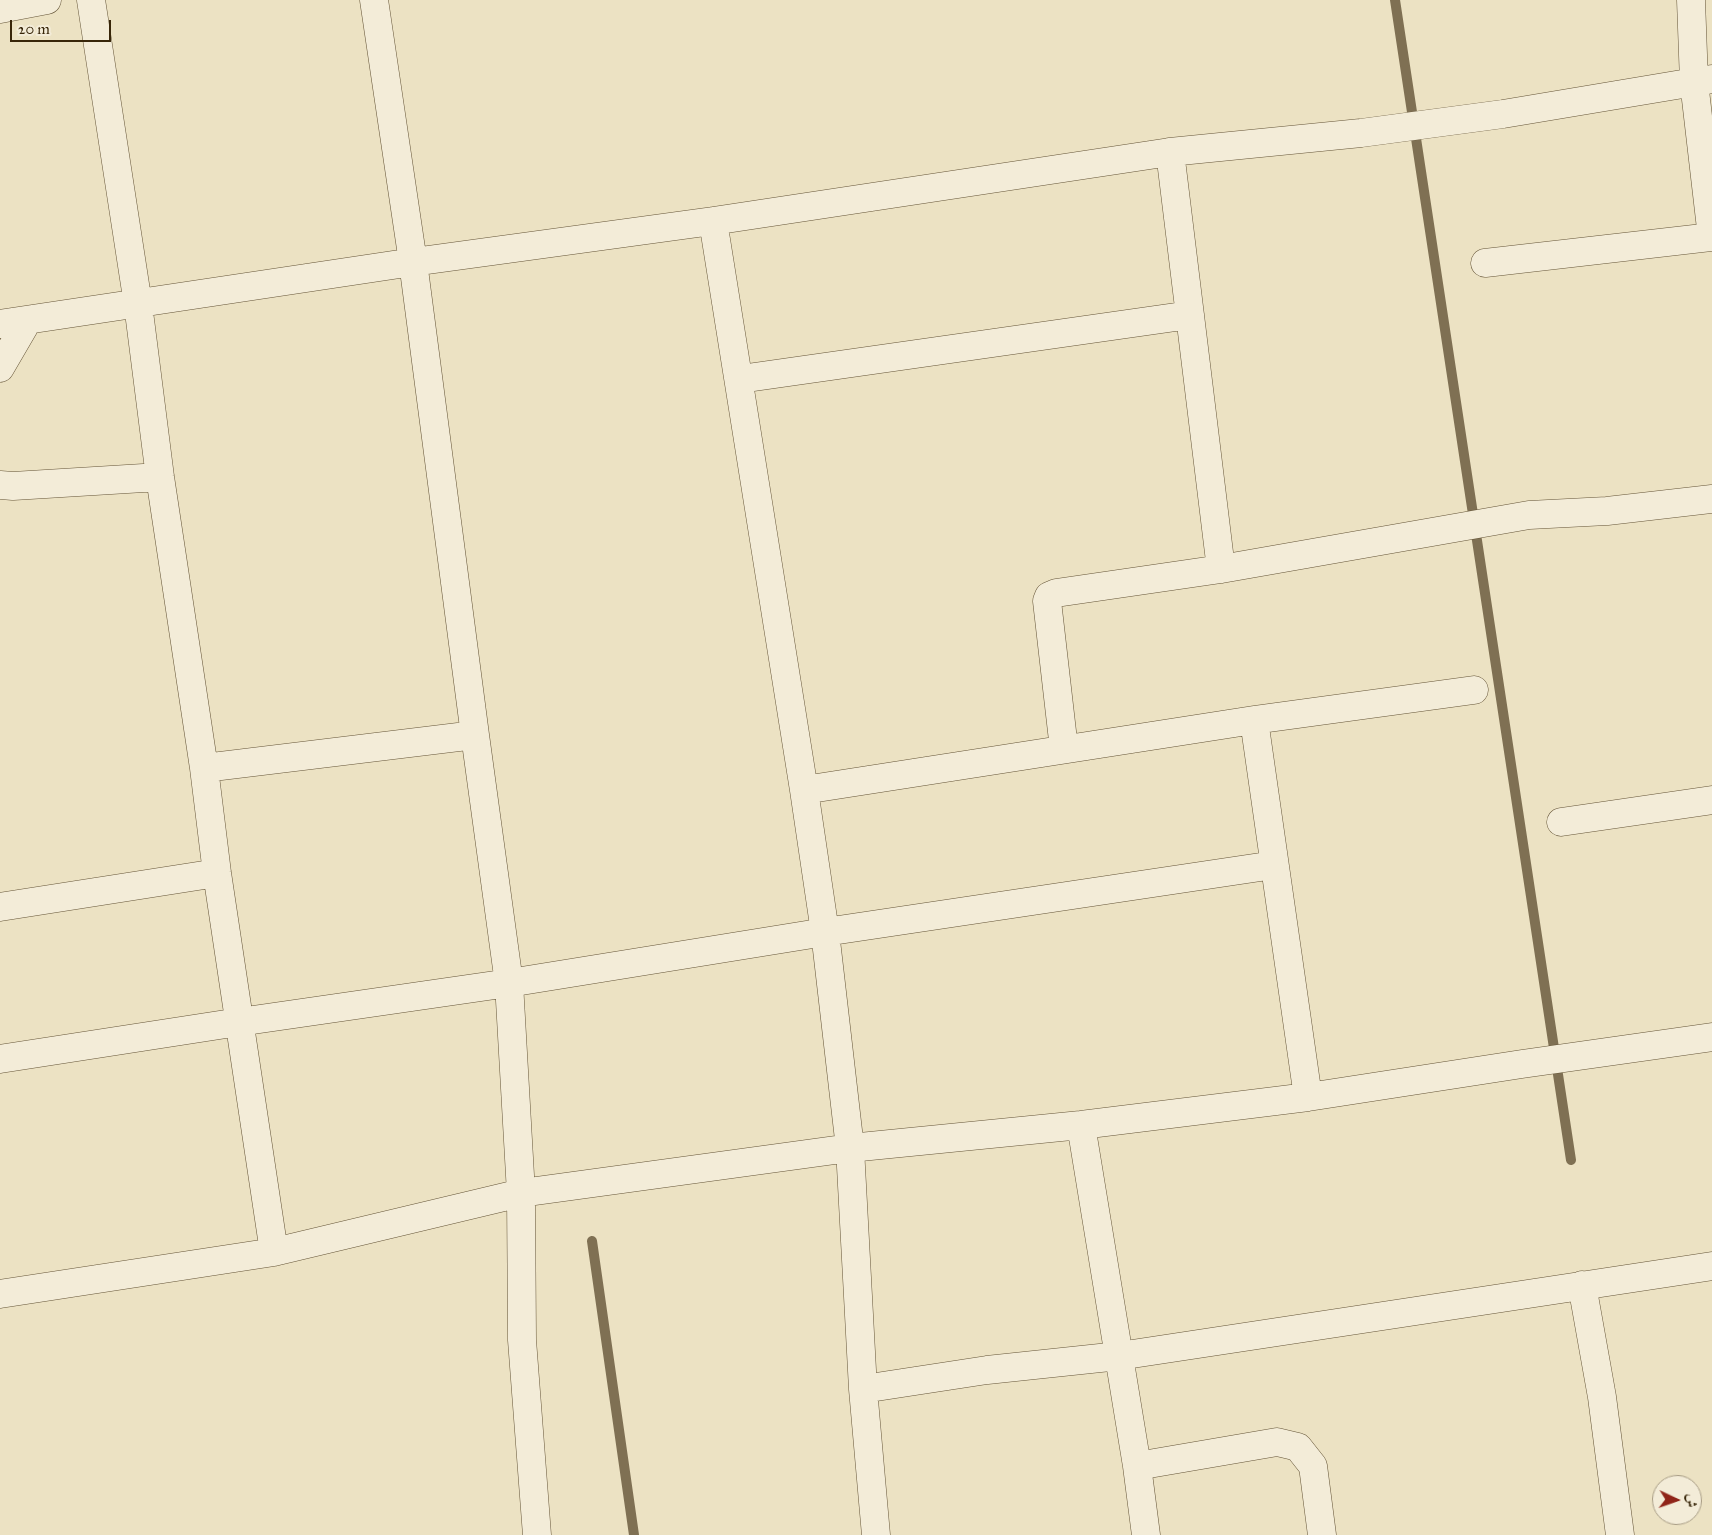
<!DOCTYPE html>
<html>
<head>
<meta charset="utf-8">
<style>
	body { margin:0 }
	#map { position:relative; width:1712px; height:1535px; overflow:hidden; background:#ece2c3; font-family:"IM FELL Great Primer",Amiri,serif }
	canvas { display:block }
	.north { position:absolute; left:1652px; top:1475px; width:50px; height:50px; box-sizing:border-box; background:#f3ecd8; border:1px solid #a89d85; border-radius:50%; rotate:93deg; font-size:14px; font-weight:700; line-height:20px; text-align:center; color:#382609 }
	.north::after { content:''; display:block; margin:auto; width:18px; height:22px; background:#8f2418; clip-path:polygon(50% 0,100% 100%,50% 72%,0 100%) }
	.scale { position:absolute; left:10px; top:20px; width:101px; height:22px; box-sizing:border-box; border:2px solid #382609; border-top:0; padding-left:6px; font-size:15px; line-height:18px; white-space:nowrap; color:#382609; -webkit-text-stroke:4px #f3ecd8; paint-order:stroke }
</style>
</head>
<body>
<div id="map">
<canvas width="1712" height="1535"></canvas>
<div class="north">ش</div>
<div class="scale">20 m</div>
</div>
<script>
const ctx = document.querySelector('canvas').getContext('2d');
ctx.lineJoin = 'round';
const toPath = rows => new Path2D(rows.map(r => 'M' + r).join(''));
function strokePath(path, color, width, dash) { ctx.strokeStyle = color; ctx.lineWidth = width; ctx.lineCap = dash ? 'butt' : 'round'; ctx.setLineDash(dash || []); ctx.stroke(path); }
const stream = toPath([
	[1395,0,1571,1160],
	[592,1241,634,1535]
]);
const minor = toPath([
	[91,0,138,304,160,477,204,768,217,873,274,1252],
	[374,0,413,262,475,735,509,983,521,1193,522,1340,537,1535],
	[1691,0,1694,82,1712,237],
	[0,9,47,0],
	[1170,152,1221,569],
	[713,221,804,790,825,932,850,1148,863,1389,876,1535],
	[1485,263,1712,237],
	[0,324,413,262,713,221,1170,152,1361,133,1503,114,1712,79],
	[0,368,28,320],
	[740,379,1190,315],
	[0,485,13,486,160,477],
	[1254,720,1308,1097],
	[1064,749,1047,601,1049,596,1056,593,1221,569,1529,515,1607,511,1712,499],
	[204,768,475,735],
	[804,790,1254,720,1474,690],
	[1561,822,1712,800],
	[0,907,217,873],
	[0,1059,239,1022,509,983,825,932,1274,865],
	[1081,1125,1137,1466,1146,1535],
	[1582,1285,1602,1397,1620,1535],
	[0,1294,274,1252,521,1193,850,1148,1081,1125,1308,1097,1522,1064,1712,1037],
	[863,1389,987,1370,1119,1356,1712,1266],
	[1137,1466,1277,1442,1298,1447,1313,1466,1322,1535]
]);
strokePath(stream, '#7f7053', 10);
strokePath(minor, '#655538', 29);
strokePath(minor, '#f3ecd8', 28);
</script>
</body>
</html>
